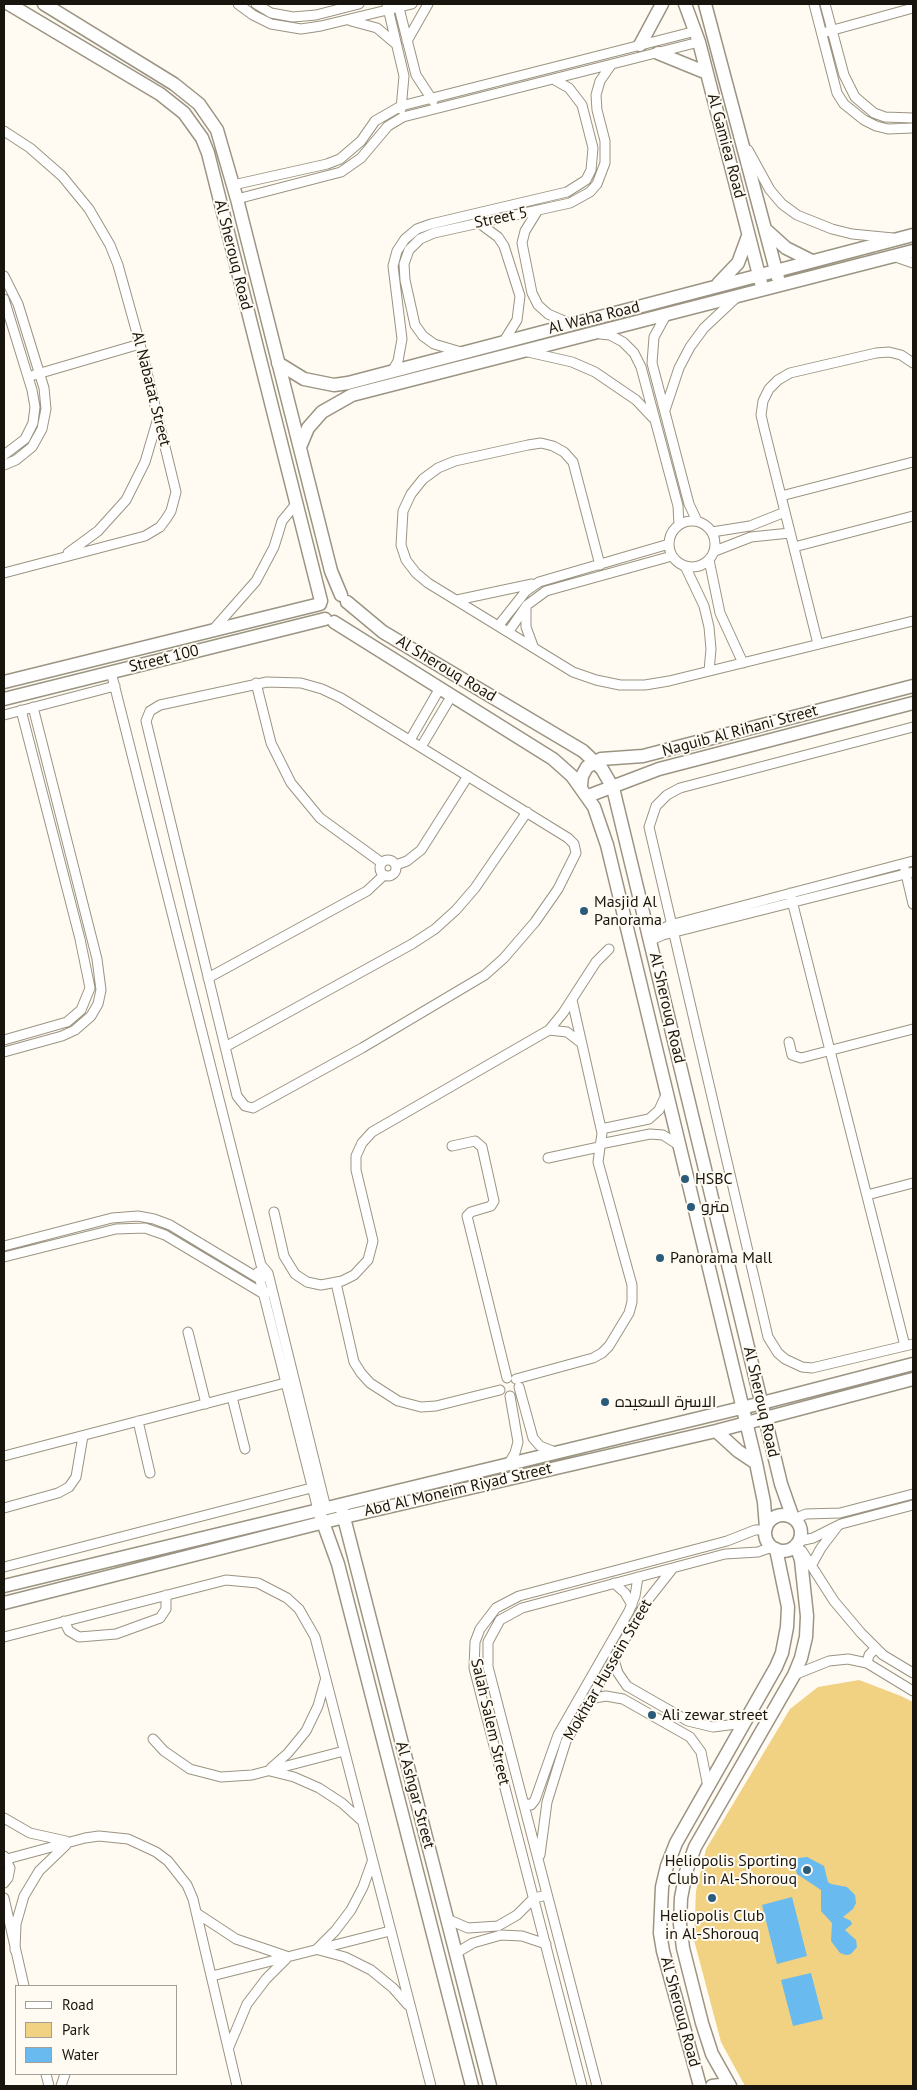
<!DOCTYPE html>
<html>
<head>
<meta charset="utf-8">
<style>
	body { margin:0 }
	#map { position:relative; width:917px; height:2090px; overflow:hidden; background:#fffbf3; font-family:"PT Sans",sans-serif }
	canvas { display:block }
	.frame { position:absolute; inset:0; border:5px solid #18150e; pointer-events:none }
	.legend { position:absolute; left:15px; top:1985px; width:162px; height:90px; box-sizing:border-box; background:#fffbf3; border:1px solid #a39f97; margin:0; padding:6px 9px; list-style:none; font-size:15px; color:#18150e }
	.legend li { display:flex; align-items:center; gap:10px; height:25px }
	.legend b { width:25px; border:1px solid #a39f97 }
</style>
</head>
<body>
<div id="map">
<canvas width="917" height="2090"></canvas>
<div class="frame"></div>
<ul class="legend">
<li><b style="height:6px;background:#fff"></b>Road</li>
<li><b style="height:14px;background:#f1d182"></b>Park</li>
<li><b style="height:14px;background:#69baef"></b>Water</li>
</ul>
</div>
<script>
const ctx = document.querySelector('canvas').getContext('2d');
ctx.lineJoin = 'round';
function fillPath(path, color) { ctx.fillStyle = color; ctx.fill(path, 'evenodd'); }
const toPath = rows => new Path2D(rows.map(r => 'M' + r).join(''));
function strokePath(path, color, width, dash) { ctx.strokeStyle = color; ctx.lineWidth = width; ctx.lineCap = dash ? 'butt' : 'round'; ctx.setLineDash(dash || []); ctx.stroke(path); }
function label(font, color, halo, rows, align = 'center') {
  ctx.font = font + ' "PT Sans",Cairo,sans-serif'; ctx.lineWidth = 4; ctx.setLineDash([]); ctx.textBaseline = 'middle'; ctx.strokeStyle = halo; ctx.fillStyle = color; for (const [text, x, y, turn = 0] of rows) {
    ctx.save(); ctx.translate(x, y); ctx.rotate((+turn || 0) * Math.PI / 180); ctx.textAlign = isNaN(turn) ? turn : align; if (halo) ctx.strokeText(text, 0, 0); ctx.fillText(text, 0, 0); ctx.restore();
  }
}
const green = toPath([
	[859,1680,901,1696,913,1702,913,2086,745,2086,721,2042,694,1940,696,1891,706,1849,790,1709,818,1687]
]);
const water = toPath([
	[807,1857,824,1866,828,1882,831,1884,847,1887,855,1895,856,1903,853,1909,843,1917,851,1921,852,1924,845,1930,856,1940,857,1947,851,1954,846,1955,840,1953,831,1941,832,1923,821,1911,821,1890,797,1874,794,1863,798,1858],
	[792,1897,807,1956,777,1964,762,1905],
	[811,1973,823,2019,793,2026,781,1980]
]);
const street = toPath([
	[238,4,253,15,271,24,301,29,321,26,412,4],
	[256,4,271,13,293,17,316,15,359,4],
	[387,4,404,76,401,109],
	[398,4,416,75,433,101],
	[814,4,837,93,844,104,864,120,876,126,888,129,913,128],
	[825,4,844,75,855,97,874,113,885,117,913,118],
	[351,21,377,28,396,44],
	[826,32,913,8],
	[407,41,428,4],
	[4,131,30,148,62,176,89,209,110,245,118,265,140,344,176,492,171,511,166,519,160,527,145,536,4,573],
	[748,150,770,190,782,204,797,215,832,229,852,234,893,238],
	[233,185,327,164,340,159,361,141,375,121,401,106,696,31],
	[237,199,341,172,361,158,388,126,403,117,699,42],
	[538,210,525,231,522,243,532,293,538,305,548,314,571,324],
	[479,223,498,237,504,246,520,296,517,320,504,341],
	[893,256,913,263],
	[4,276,18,304,44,388,46,409,42,429,32,447,16,460,4,465],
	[4,299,32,390,35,407,33,423,25,439,4,455],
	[666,315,654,337,652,363,689,504,697,521],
	[600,334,610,335,623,342,634,353,641,367,678,506,679,525],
	[461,352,434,344,423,336,415,325,405,280,404,264,409,250,420,239,434,233,570,203,590,192,597,184,605,163,605,141,597,110,596,95,600,81,611,65],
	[528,352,572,362,595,372,636,400,653,418],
	[393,370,398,361,402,339,393,266,397,251,405,239,417,229,431,224,567,192,586,180,591,170,593,148,582,105,569,88,553,79],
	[34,375,140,344],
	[665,410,679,368,690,347,704,328,737,297],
	[781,496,913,462],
	'669 544a23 23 0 1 1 46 0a23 23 0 1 1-46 0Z',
	[712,532,750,526,785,512],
	[794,547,913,516],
	[715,551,751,537,790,533],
	[68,553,98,531,126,500,145,462,158,418],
	[709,560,720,613,743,663],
	[600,565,573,462,564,452,553,446,541,443,528,445,455,461,438,468,423,479,411,494,403,511,401,545,406,560,416,573,428,583,573,672,596,680,620,685,645,685,669,681,913,621],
	[685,566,704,606,709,627,711,649,709,671],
	[457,600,532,584],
	[526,608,526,627,533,646],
	[499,625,526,591,539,582,669,544],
	[212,631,256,581,274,547,282,521,296,504],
	[509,631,527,605,546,591,672,556],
	[818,644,764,428,761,415,763,401,769,389,778,380,790,373,876,353,889,352,901,355,913,363],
	[111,672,261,1265,268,1273,326,1508],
	[267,682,301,683,322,689,341,698,568,838,574,844,576,853,558,889,535,922,504,958,485,975,362,1048,253,1108,245,1106,237,1096,146,721,150,711,160,705,267,682],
	[256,683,271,743,291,783,320,818,382,863],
	[4,715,115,686],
	[913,727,680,788,667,795,656,806,649,827,768,1337,778,1353,785,1359,802,1367,812,1368,913,1344],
	[410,740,440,688],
	[421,747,452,695],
	'380 868a8 8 0 1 1 16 0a8 8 0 1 1-16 0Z',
	[396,865,407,861,421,850,468,776],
	[905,870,913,904],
	[790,893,905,1346],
	[648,930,662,929,670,925,913,861],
	[651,940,663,935,913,872],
	[208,978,367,891,384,875],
	[549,1030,567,1032,580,1042],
	[4,1040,67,1022,81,1010,90,988,80,939,21,710],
	[789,1042,792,1055,801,1058,913,1029],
	[225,1047,412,944,435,929,456,910,475,888,527,812],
	[4,1052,62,1036,75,1030,91,1016,98,1004,101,990,97,959,33,707],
	[601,1129,649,1119,659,1110,666,1095],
	[600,1144,650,1134,663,1135,680,1146],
	[452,1146,475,1141,482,1147,494,1201,491,1206,471,1212,467,1216,507,1378],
	[548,1158,599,1147],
	[867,1195,913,1183],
	[274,1212,284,1256,295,1274,307,1282,321,1285,342,1281,354,1275,368,1260,373,1241,356,1170,356,1156,362,1143,372,1132,549,1030,563,1013,596,962,609,949],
	[4,1246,112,1218,138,1216,154,1219,170,1225,258,1278,268,1276],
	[4,1257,116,1229,145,1228,165,1235,262,1293,272,1291],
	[258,1272,318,1510],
	[336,1283,354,1362,361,1373,370,1383,398,1401,421,1407,436,1406,500,1390],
	[188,1332,206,1404],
	[516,1379,593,1358,602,1353,609,1346,629,1313,632,1302,632,1285,598,1162,602,1133,572,1000],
	[519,1387,533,1438,540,1446,555,1452],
	[232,1397,245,1449],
	[138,1421,150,1473],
	[4,1456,285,1383],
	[509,1463,515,1453,518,1442,510,1396],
	[4,1508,58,1493,69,1487,76,1477,83,1436],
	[794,1519,806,1514,840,1513,913,1494],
	[799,1541,813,1538,841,1524,913,1505],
	[802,1551,834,1601,861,1633,883,1655,913,1673],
	[811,1566,821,1548,837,1527],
	[4,1567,319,1486],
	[614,1583,625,1593,632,1605],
	[64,1621,69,1631,79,1637,116,1634,160,1618,166,1609,166,1595],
	[4,1637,226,1580,258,1583,287,1598,299,1609,315,1637,431,2086],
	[613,1657,618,1673,627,1686,688,1721,713,1727,744,1723],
	[867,1663,869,1655,876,1648],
	[794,1675,829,1661,848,1659,867,1663,913,1691],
	[589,1699,606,1696,623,1699,690,1737,701,1752,708,1787],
	[153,1739,164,1751,190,1769,221,1777,252,1775,344,1751],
	[271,1768,288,1753,306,1731,318,1706,325,1681],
	[270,1771,294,1777,319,1788,342,1803,362,1821],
	[524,1803,531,1805,535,1800,558,1735,629,1611,635,1596,638,1577],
	[4,1818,30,1833,66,1841],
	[540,1855,547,1802,566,1741,647,1601,673,1568],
	[7,1859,85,1838,99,1836,128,1839,156,1852,168,1861,187,1885,193,1899,237,2086],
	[4,1883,8,1878,10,1868,4,1856],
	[4,1898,24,1986],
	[198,1914,236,1939,286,1956],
	[447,1919,468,1928,498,1926,517,1915,534,1898,547,1895],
	[317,1949,335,1931,351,1910,363,1887,372,1862],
	[15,1950,16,1924,24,1896,39,1871,66,1845],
	[319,1950,345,1957,371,1970,393,1988,408,2005],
	[456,1953,473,1943,501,1935,522,1936,546,1944],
	[212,1976,390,1931],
	[229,2047,247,2004,266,1979,286,1959],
	[46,2074,49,2086],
	[61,2086,65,2074],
	[582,2086,474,1668,475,1642,480,1629,496,1608,519,1596,727,1541,755,1530,766,1530],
	[597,2086,488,1667,488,1642,500,1620,522,1608,725,1554,758,1552,772,1547]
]);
const secondary = toPath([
	[9,4,160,94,184,113,202,138,208,153,321,601],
	[44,4,174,84,199,104,217,130,237,199,331,571,341,595],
	[685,4,699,42,761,283],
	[705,4,778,278],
	[640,45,662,4],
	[658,53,707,73],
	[765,229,786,248,812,261],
	[718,284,738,263,748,236],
	[278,363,304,379,334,385,348,383,913,235],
	[300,447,308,428,322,412,352,395,913,251],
	[347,602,383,632,583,751,602,769,613,788,781,1484,793,1518],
	[334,622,553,759,572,776,594,807,607,845,756,1463,764,1502,766,1528],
	[4,682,320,604],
	[4,699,325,619],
	[581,786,582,776,587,767,601,759,643,756,913,686],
	[588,796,659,769,913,703],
	[716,1431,738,1451,756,1463],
	[342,1510,490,2086],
	'765 1533a18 18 0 1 1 36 0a18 18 0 1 1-36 0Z',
	[321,1517,338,1564,472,2086],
	[4,1586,762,1403,913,1364],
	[4,1603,344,1517,716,1431,913,1379],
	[700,2086,663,1951,660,1933,662,1887,667,1866,676,1843,776,1667,782,1653,787,1627,788,1607,776,1549],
	[712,2086,728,2084],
	[730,2086,712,2054,702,2023,683,1948,680,1924,681,1898,686,1872,695,1847,794,1675,801,1658,806,1637,807,1616,801,1560,796,1545]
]);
const markers = [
	[584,911,5,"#2b5b7a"],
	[685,1179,5,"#2b5b7a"],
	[691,1207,5,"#2b5b7a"],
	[660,1258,5,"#2b5b7a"],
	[605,1402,5,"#2b5b7a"],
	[652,1715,5,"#2b5b7a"],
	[807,1870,5,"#2b5b7a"],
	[712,1898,5,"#2b5b7a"]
];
const streetNames = [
	["Al Gamiea Road",726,146,75],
	["Street 5",501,218,-12],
	["Al Sherouq Road",233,255,76],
	["Al Waha Road",594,318,-14],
	["Al Nabatat Street",151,389,76],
	["Street 100",164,659,-14],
	["Al Sherouq Road",446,669,31],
	["Naguib Al Rihani Street",740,731,-15],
	["Al Sherouq Road",667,1008,77],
	["Al Sherouq Road",761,1402,77],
	["Abd Al Moneim Riyad Street",458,1490,-13],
	["Mokhtar Hussein Street",608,1670,-60],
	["Salah Salem Street",490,1722,77],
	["Al Ashgar Street",415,1795,75],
	["Al Sherouq Road",680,2012,75]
];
const poiNames = [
	["Masjid Al",594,902],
	["Panorama",594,920],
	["HSBC",695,1179],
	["مترو",701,1207],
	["Panorama Mall",670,1258],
	["الاسرة السعيده",615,1402],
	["Ali zewar street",662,1715],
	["Heliopolis Sporting",797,1861,"right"],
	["Club in Al-Shorouq",797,1879,"right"],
	["Heliopolis Club",712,1916,"center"],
	["in Al-Shorouq",712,1934,"center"]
];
fillPath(green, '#f1d182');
fillPath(water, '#69baef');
strokePath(street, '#9c9482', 11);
strokePath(secondary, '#9c9482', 15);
strokePath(street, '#fff', 9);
strokePath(secondary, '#fff', 12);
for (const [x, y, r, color] of markers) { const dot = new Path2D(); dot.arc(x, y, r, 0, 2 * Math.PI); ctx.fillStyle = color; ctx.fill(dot); strokePath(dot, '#fffbf3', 2); }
label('16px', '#18150e', '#fffbf3', streetNames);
label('16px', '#18150e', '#fffbf3', poiNames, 'left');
</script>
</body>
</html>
